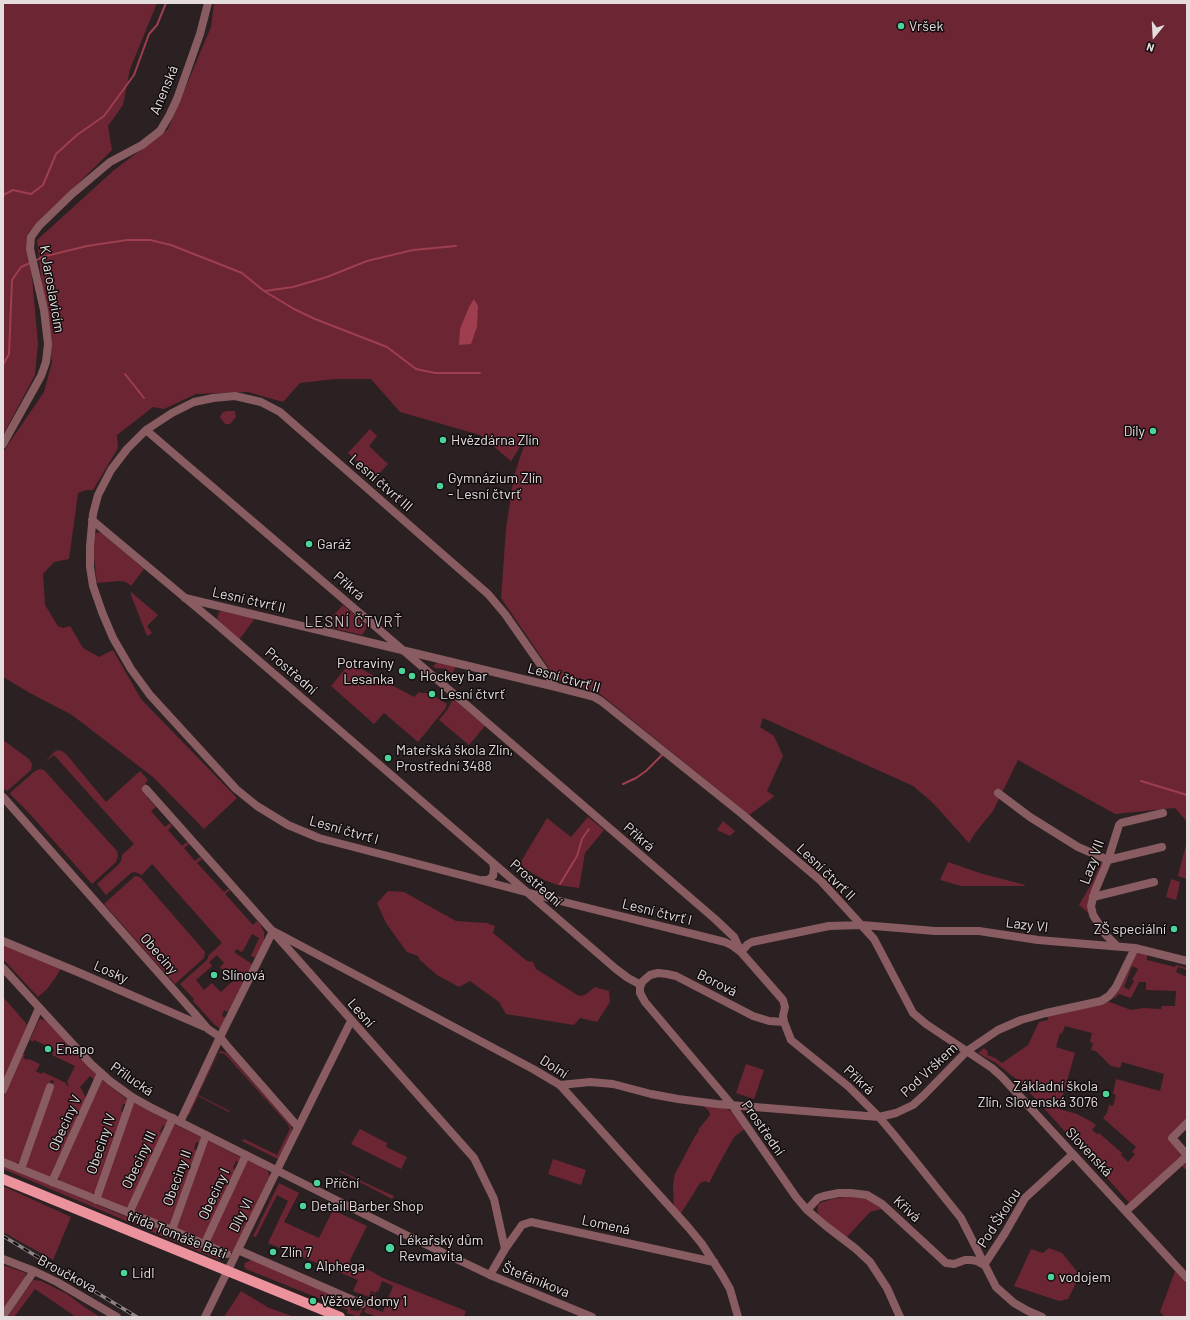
<!DOCTYPE html>
<html>
<head>
<meta charset="utf-8">
<style>
	body { margin:0 }
	#map { position:relative; width:1190px; height:1320px; overflow:hidden; background:#2c2122; font-family:Barlow,sans-serif }
	canvas { display:block }
	.frame { position:absolute; inset:0; border:4px solid #e4dcdd; pointer-events:none }
	.north { position:absolute; left:1134px; top:16px; width:40px; height:40px; -webkit-text-stroke:3px #110c0d; paint-order:stroke; rotate:198deg; font-size:11px; font-weight:700; line-height:16px; text-align:center; color:#e4dcdd }
	.north::after { content:''; display:block; margin:auto; width:14px; height:18px; background:#e4dcdd; clip-path:polygon(50% 0,100% 100%,50% 72%,0 100%) }
</style>
</head>
<body>
<div id="map">
<canvas width="1190" height="1320"></canvas>
<div class="frame"></div>
<div class="north">N</div>
</div>
<script>
const ctx = document.querySelector('canvas').getContext('2d');
ctx.lineJoin = 'round';
function fillPath(path, color) { ctx.fillStyle = color; ctx.fill(path, 'evenodd'); }
const toPath = rows => new Path2D(rows.map(r => 'M' + r).join(''));
function strokePath(path, color, width, dash) { ctx.strokeStyle = color; ctx.lineWidth = width; ctx.lineCap = dash ? 'butt' : 'round'; ctx.setLineDash(dash || []); ctx.stroke(path); }
function label(font, color, halo, rows, align = 'center') {
  ctx.font = font + ' Barlow,sans-serif'; ctx.lineWidth = 3; ctx.setLineDash([]); ctx.textBaseline = 'middle'; ctx.strokeStyle = halo; ctx.fillStyle = color; for (const [text, x, y, turn = 0] of rows) {
    ctx.save(); ctx.translate(x, y); ctx.rotate((+turn || 0) * Math.PI / 180); ctx.textAlign = isNaN(turn) ? turn : align; if (halo) ctx.strokeText(text, 0, 0); ctx.fillText(text, 0, 0); ctx.restore();
  }
}
const green = toPath([
	[3,3,157,3,130,69,123,105,108,126,112,150,28,233,38,343,35,375,3,435],
	[214,3,1187,3,1187,822,1175,808,1115,814,1018,760,993,811,975,833,969,843,932,802,913,786,763,718,760,727,774,736,783,756,767,791,774,796,771,799,749,815,600,694,557,680,501,598,506,529,514,476,527,436,511,461,480,435,400,412,371,379,335,379,300,383,283,402,248,392,196,394,164,409,153,407,117,435,118,448,93,490,86,490,78,493,69,559,54,562,43,574,45,605,58,626,63,628,70,626,83,648,99,657,113,650,141,699,237,798,204,829,153,777,72,715,30,693,3,677,3,452,44,392,52,362,46,323,37,240,113,171,168,129,211,27],
	[226,411,235,411,236,417,230,424,225,424,220,417,222,413],
	[370,429,377,436,369,446,388,464,375,478,348,453],
	[99,532,103,534,144,569,131,586,126,582,119,581,97,583,94,558,94,537,96,533],
	[131,592,158,615,147,626,152,633,147,636,131,595],
	[343,605,368,626,362,635,324,626],
	[222,611,255,618,239,640,217,619,219,612],
	[438,662,456,666,452,674,446,669,435,668,433,666],
	[350,663,414,697,419,692,421,693,429,693,447,704,445,709,418,742,384,713,374,724,331,686],
	[452,700,457,702,485,726,469,745,439,720,448,709],
	[3,740,29,759,32,764,31,770,7,791,3,788],
	[58,750,62,751,66,754,106,802,140,771,148,780,145,783,151,790,147,797,156,807,151,811,165,827,170,823,172,826,168,830,182,846,187,842,189,844,184,848,195,861,200,857,202,859,197,863,224,892,228,889,230,890,225,894,253,925,257,921,260,924,264,932,264,942,256,958,251,956,259,938,252,934,243,951,241,952,237,949,234,952,252,964,228,1012,224,1010,222,1016,226,1018,220,1029,213,1023,193,1001,194,999,180,984,207,960,209,955,222,943,152,864,142,875,135,872,131,873,106,895,97,884,118,865,121,861,122,855,134,844,54,755,45,762,54,752],
	[217,955,224,963,220,967,233,981,221,992,212,983,204,990,196,980,212,966,209,962],
	[40,769,44,770,117,851,118,856,116,862,92,884,29,813,10,794,11,792,35,771],
	[588,817,604,830,585,853,579,888,558,885,544,880,519,865,547,818,571,837],
	[723,821,735,831,730,836,717,830],
	[1187,841,1187,879,1178,876],
	[1102,860,1103,863,1091,915,1079,905,1093,881],
	[948,862,983,874,1022,884,1026,886,961,886,940,880],
	[135,876,140,877,205,952,204,958,175,984,104,904],
	[1171,879,1180,882,1176,900,1166,897],
	[388,891,404,892,456,921,487,923,495,926,493,933,527,961,533,962,536,969,579,996,585,995,595,987,609,991,610,1002,597,1022,580,1018,574,1025,506,1014,499,1002,470,981,459,987,437,975,420,960,418,956,407,952,386,923,377,903],
	[3,943,61,968,56,977,47,989,38,997,3,959],
	[1139,952,1147,954,1147,960,1175,967,1176,965,1187,968,1187,970,1178,967,1176,972,1187,977,1187,1118,1172,1133,1187,1154,1187,1171,1182,1166,1135,1209,1021,1083,996,1063,978,1053,984,1048,988,1052,987,1055,995,1058,1002,1063,1028,1045,1039,1022,1048,1020,1047,1015,1107,1001,1131,1010,1143,1008,1161,1009,1162,1006,1175,1006,1176,991,1146,990,1146,982,1139,982,1131,998,1119,994,1115,998,1112,997,1136,954],
	[1132,966,1138,969,1132,980,1134,981,1129,990,1124,987],
	[1065,1026,1092,1033,1090,1042,1093,1043,1091,1050,1096,1051,1111,1066,1120,1068,1122,1062,1164,1074,1160,1091,1116,1079,1113,1094,1116,1095,1113,1106,1109,1105,1107,1113,1103,1118,1136,1147,1132,1152,1135,1154,1128,1162,1121,1155,1122,1153,1099,1133,1097,1134,1092,1130,1096,1125,1092,1122,1077,1114,1059,1109,1075,1053,1056,1047,1060,1033,1062,1034],
	[3,997,25,1022,27,1025,3,1088],
	[40,1019,45,1020,97,1075,96,1081,90,1076,80,1087,88,1101,51,1176,49,1177,28,1169,25,1165,25,1160,54,1081,51,1080,22,1159,20,1162,15,1163,3,1158,3,1098,23,1054,25,1055,23,1058,28,1060,29,1059,40,1064,37,1070,35,1071,42,1074,43,1072,66,1083,67,1086,69,1085,67,1082,75,1066,52,1055,54,1049,34,1040,33,1042,30,1040,38,1022],
	[220,1051,227,1053,289,1123,292,1129,291,1133,278,1159,242,1141,244,1139,277,1155,290,1129,287,1123,225,1054,220,1053,218,1054,198,1095,230,1111,229,1112,198,1096,189,1115,187,1114,217,1055],
	[746,1064,764,1070,754,1099,736,1093],
	[102,1080,128,1100,126,1104,123,1104,121,1111,124,1113,96,1191,92,1194,60,1181,58,1176],
	[134,1103,169,1121,166,1126,163,1125,160,1132,162,1133,130,1206,123,1208,103,1200,100,1197,132,1104],
	[701,1104,726,1108,732,1112,746,1128,734,1137,719,1164,709,1183,706,1181,700,1183,680,1215,674,1208,673,1185,675,1174,695,1136,699,1131,698,1130,710,1115,709,1111],
	[174,1124,201,1137,200,1143,196,1142,194,1149,197,1150,171,1224,169,1225,135,1211,134,1210],
	[360,1129,387,1143,386,1147,407,1157,401,1169,351,1144],
	[207,1141,209,1141,242,1158,239,1162,236,1161,233,1168,235,1170,205,1237,199,1239,177,1228],
	[553,1159,586,1170,581,1185,548,1174],
	[248,1160,266,1169,269,1173,269,1177,234,1251,231,1252,212,1245,209,1241,245,1161],
	[3,1165,112,1211,218,1253,220,1254,221,1257,219,1260,3,1169],
	[339,1170,372,1186,394,1196,392,1199,339,1171],
	[279,1183,299,1193,284,1222,319,1238,333,1210,367,1226,349,1262,371,1271,383,1278,466,1311,464,1317,377,1317,364,1312,372,1293,375,1294,374,1296,376,1296,371,1308,383,1312,393,1286,382,1281,378,1292,376,1291,376,1293,371,1291,369,1297,353,1291,358,1280,268,1243,288,1201,277,1195,256,1237,253,1236],
	[3,1186,71,1217,53,1260,3,1232],
	[845,1197,853,1197,867,1199,882,1209,870,1212,846,1238,819,1215,817,1211,818,1205,820,1203,832,1199],
	[1049,1248,1062,1253,1079,1274,1077,1281,1068,1299,1059,1301,1014,1286,1031,1249,1043,1253],
	[251,1260,256,1262,257,1260,347,1300,351,1310,358,1311,363,1308,359,1317,347,1313,348,1310,246,1269,244,1266,245,1263],
	[3,1265,26,1273,24,1280,3,1310],
	[1175,1271,1187,1284,1187,1317,1165,1317,1160,1312],
	[33,1280,41,1281,67,1294,83,1306,100,1317,76,1317,35,1289,14,1317,8,1317,12,1310],
	[241,1291,269,1308,295,1317,224,1317]
]);
const water = toPath([
	[474,299,478,306,477,327,471,344,459,345,460,329,469,307]
]);
const stream = toPath([
	[3,195,13,190,31,194,43,185,56,154,77,135,104,116,134,75,149,34,157,25,166,3],
	[35,261,42,257,87,246,127,240,150,240,171,245,242,273,264,291,294,309,315,319,387,347,416,369,435,373,480,373],
	[265,291,293,287,327,277,367,261,413,250,456,246],
	[3,365,9,354,12,280,21,267,30,263],
	[125,374,144,398],
	[1141,781,1187,795],
	[623,784,636,778,646,771,663,754],
	[560,884,577,856,582,839,589,829]
]);
const minor = toPath([
	[146,430,404,651,715,919,734,937,741,952,783,1000,785,1007,783,1016,784,1022,791,1040,849,1087,879,1117,895,1136,961,1218,996,1287,1014,1303,1028,1311,1042,1317],
	[3,444,41,376,46,362,48,344,44,310,30,249,31,237,39,226,72,194,110,162,142,145,160,131,169,116,177,99,200,34,208,3],
	[92,520,214,622,616,969,628,978,641,985],
	[185,598,556,687,594,697,601,701,742,814,821,881,874,939,913,1013,926,1024,992,1068,1002,1077,1187,1278],
	[556,687,505,614,488,594,280,412,261,402,235,396,213,398,194,402,172,413,146,430,127,449,111,470,98,495,93,514,90,546,90,567,93,586,102,612,113,638,131,669,150,695,236,789,257,806,288,825,319,838,564,902,725,942,733,946,741,952],
	[146,789,474,1158,494,1199,505,1249,490,1275],
	[998,793,1030,817,1078,847,1108,860,1162,847],
	[3,797,195,1014,208,1029,220,1037,227,1046,298,1127],
	[483,880,488,880,493,876,494,868,493,863],
	[1093,897,1154,882],
	[273,931,533,1069,560,1085,688,1227,702,1244,722,1275,730,1289,738,1317],
	[3,941,80,973,205,1027],
	[1117,946,1105,934,1093,915,1091,906,1095,891,1108,860,1119,825,1121,823,1163,813],
	[741,952,748,944,752,942,829,926,862,925,935,931,979,931,1038,940,1135,948,1187,961],
	[784,1022,769,1021,753,1016,676,976,667,974,658,973,650,975,642,982,640,987,640,993,645,1002,732,1105,796,1197,807,1210,826,1226,856,1249,870,1262,887,1288,900,1317],
	[560,1085,590,1082,613,1084,651,1094,678,1099,717,1104,879,1117,896,1113,913,1105,924,1095,967,1051,998,1030,1021,1020,1046,1013,1101,1001,1109,996,1116,987,1135,948],
	[3,1090,39,1008],
	[180,1122,220,1037,273,931],
	[1187,1123,1172,1138,1187,1155],
	[3,1162,172,1230,227,1254],
	[21,1169,50,1087],
	[277,1170,351,1021],
	[52,1182,101,1073],
	[96,1200,132,1097],
	[807,1210,818,1198,824,1196,839,1193,851,1193,867,1195,882,1204,946,1263,954,1264,965,1260,971,1260,977,1261,984,1265],
	[1126,1211,1187,1156],
	[129,1213,173,1118],
	[172,1230,206,1135],
	[204,1245,246,1155],
	[505,1249,522,1225,531,1222,714,1262],
	[238,1250,362,1304],
	[3,1259,34,1271,57,1282,117,1317],
	[984,1265,1005,1233,1025,1198,1073,1154],
	[3,1316,34,1271]
]);
const tertiary = toPath([
	[3,968,91,1064,110,1081,132,1097,150,1107,404,1234,490,1275,592,1317],
	[205,1317,277,1170]
]);
const primary = toPath([
	[3,1179,340,1317]
]);
const rail = toPath([
	[3,1236,137,1317]
]);
const markers = [
	[901,26,4,"#4cd39a"],
	[1153,431,4,"#4cd39a"],
	[443,440,4,"#4cd39a"],
	[440,486,4,"#4cd39a"],
	[309,544,4,"#4cd39a"],
	[402,671,4,"#4cd39a"],
	[412,676,4,"#4cd39a"],
	[432,694,4,"#4cd39a"],
	[388,758,4,"#4cd39a"],
	[1174,929,4,"#4cd39a"],
	[214,975,4,"#4cd39a"],
	[48,1049,4,"#4cd39a"],
	[1106,1094,4,"#4cd39a"],
	[317,1183,4,"#4cd39a"],
	[303,1206,4,"#4cd39a"],
	[390,1248,5,"#4cd39a"],
	[273,1252,4,"#4cd39a"],
	[308,1266,4,"#4cd39a"],
	[124,1273,4,"#4cd39a"],
	[1051,1277,4,"#4cd39a"],
	[313,1301,4,"#4cd39a"]
];
const poiNames = [
	["Vršek",909,26],
	["Díly",1145,431,"right"],
	["Hvězdárna Zlín",451,440],
	["Gymnázium Zlín",448,478],
	["- Lesní čtvrť",448,494],
	["Garáž",317,544],
	["Potraviny",394,663,"right"],
	["Lesanka",394,679,"right"],
	["Hockey bar",420,676],
	["Lesní čtvrť",440,694],
	["Mateřská škola Zlín,",396,750],
	["Prostřední 3488",396,766],
	["ZŠ speciální",1166,929,"right"],
	["Slínová",222,975],
	["Enapo",56,1049],
	["Základní škola",1098,1086,"right"],
	["Zlín, Slovenská 3076",1098,1102,"right"],
	["Příční",325,1183],
	["Detail Barber Shop",311,1206],
	["Lékařský dům",399,1240],
	["Revmavita",399,1256],
	["Zlín 7",281,1252],
	["Alphega",316,1266],
	["Lidl",132,1273],
	["vodojem",1059,1277],
	["Věžové domy 1",321,1301]
];
const streetNames = [
	["Anenská",164,90,-67],
	["K Jaroslavicím",52,289,80],
	["Lesní čtvrť III",381,483,41],
	["Příkrá",349,586,41],
	["Lesní čtvrť II",249,600,13],
	["Prostřední",291,671,41],
	["Lesní čtvrť II",564,678,16],
	["Lesní čtvrť I",344,830,16],
	["Příkrá",639,837,41],
	["Lazy VII",1092,862,-70],
	["Lesní čtvrť II",826,872,44],
	["Prostřední",536,883,41],
	["Lesní čtvrť I",657,912,14],
	["Lazy VI",1027,925,7],
	["Obeciny",159,954,49],
	["Losky",111,972,24],
	["Borová",717,983,27],
	["Lesní",361,1013,49],
	["Dolní",554,1067,33],
	["Pod Vrškem",929,1070,-43],
	["Přílucká",132,1079,35],
	["Příkrá",859,1080,43],
	["Obeciny V",65,1123,-66],
	["Prostřední",763,1128,55],
	["Obeciny IV",101,1144,-71],
	["Slovenská",1089,1152,47],
	["Obeciny III",139,1160,-65],
	["Obeciny II",177,1178,-70],
	["Obeciny I",214,1194,-65],
	["Křivá",907,1209,43],
	["Díly VI",241,1215,-64],
	["Pod Školou",999,1218,-57],
	["Lomená",606,1225,12],
	["třída Tomáše Bati",177,1235,22],
	["Broučkova",67,1274,28],
	["Štefánikova",536,1280,22]
];
const neighbourhoodNames = [
	["LESNÍ ČTVRŤ",354,622]
];
fillPath(green, '#6c2533');
fillPath(water, '#9e3e4f');
strokePath(stream, '#9e3e4f', 2);
strokePath(minor, '#885c61', 8);
strokePath(tertiary, '#885c61', 8);
strokePath(primary, '#ec929d', 10);
strokePath(rail, '#8c8384', 3.5);
strokePath(rail, '#110c0d', 2, [6]);
for (const [x, y, r, color] of markers) { const dot = new Path2D(); dot.arc(x, y, r, 0, 2 * Math.PI); ctx.fillStyle = color; ctx.fill(dot); strokePath(dot, '#110c0d', 1.5); }
label('14px', '#e4dcdd', '#110c0d', poiNames, 'left');
label('14px', '#e4dcdd', '#110c0d', streetNames);
ctx.letterSpacing = '1px';
label('15px', '#cdbebf', '#110c0d', neighbourhoodNames);
ctx.letterSpacing = '0px';
</script>
</body>
</html>
